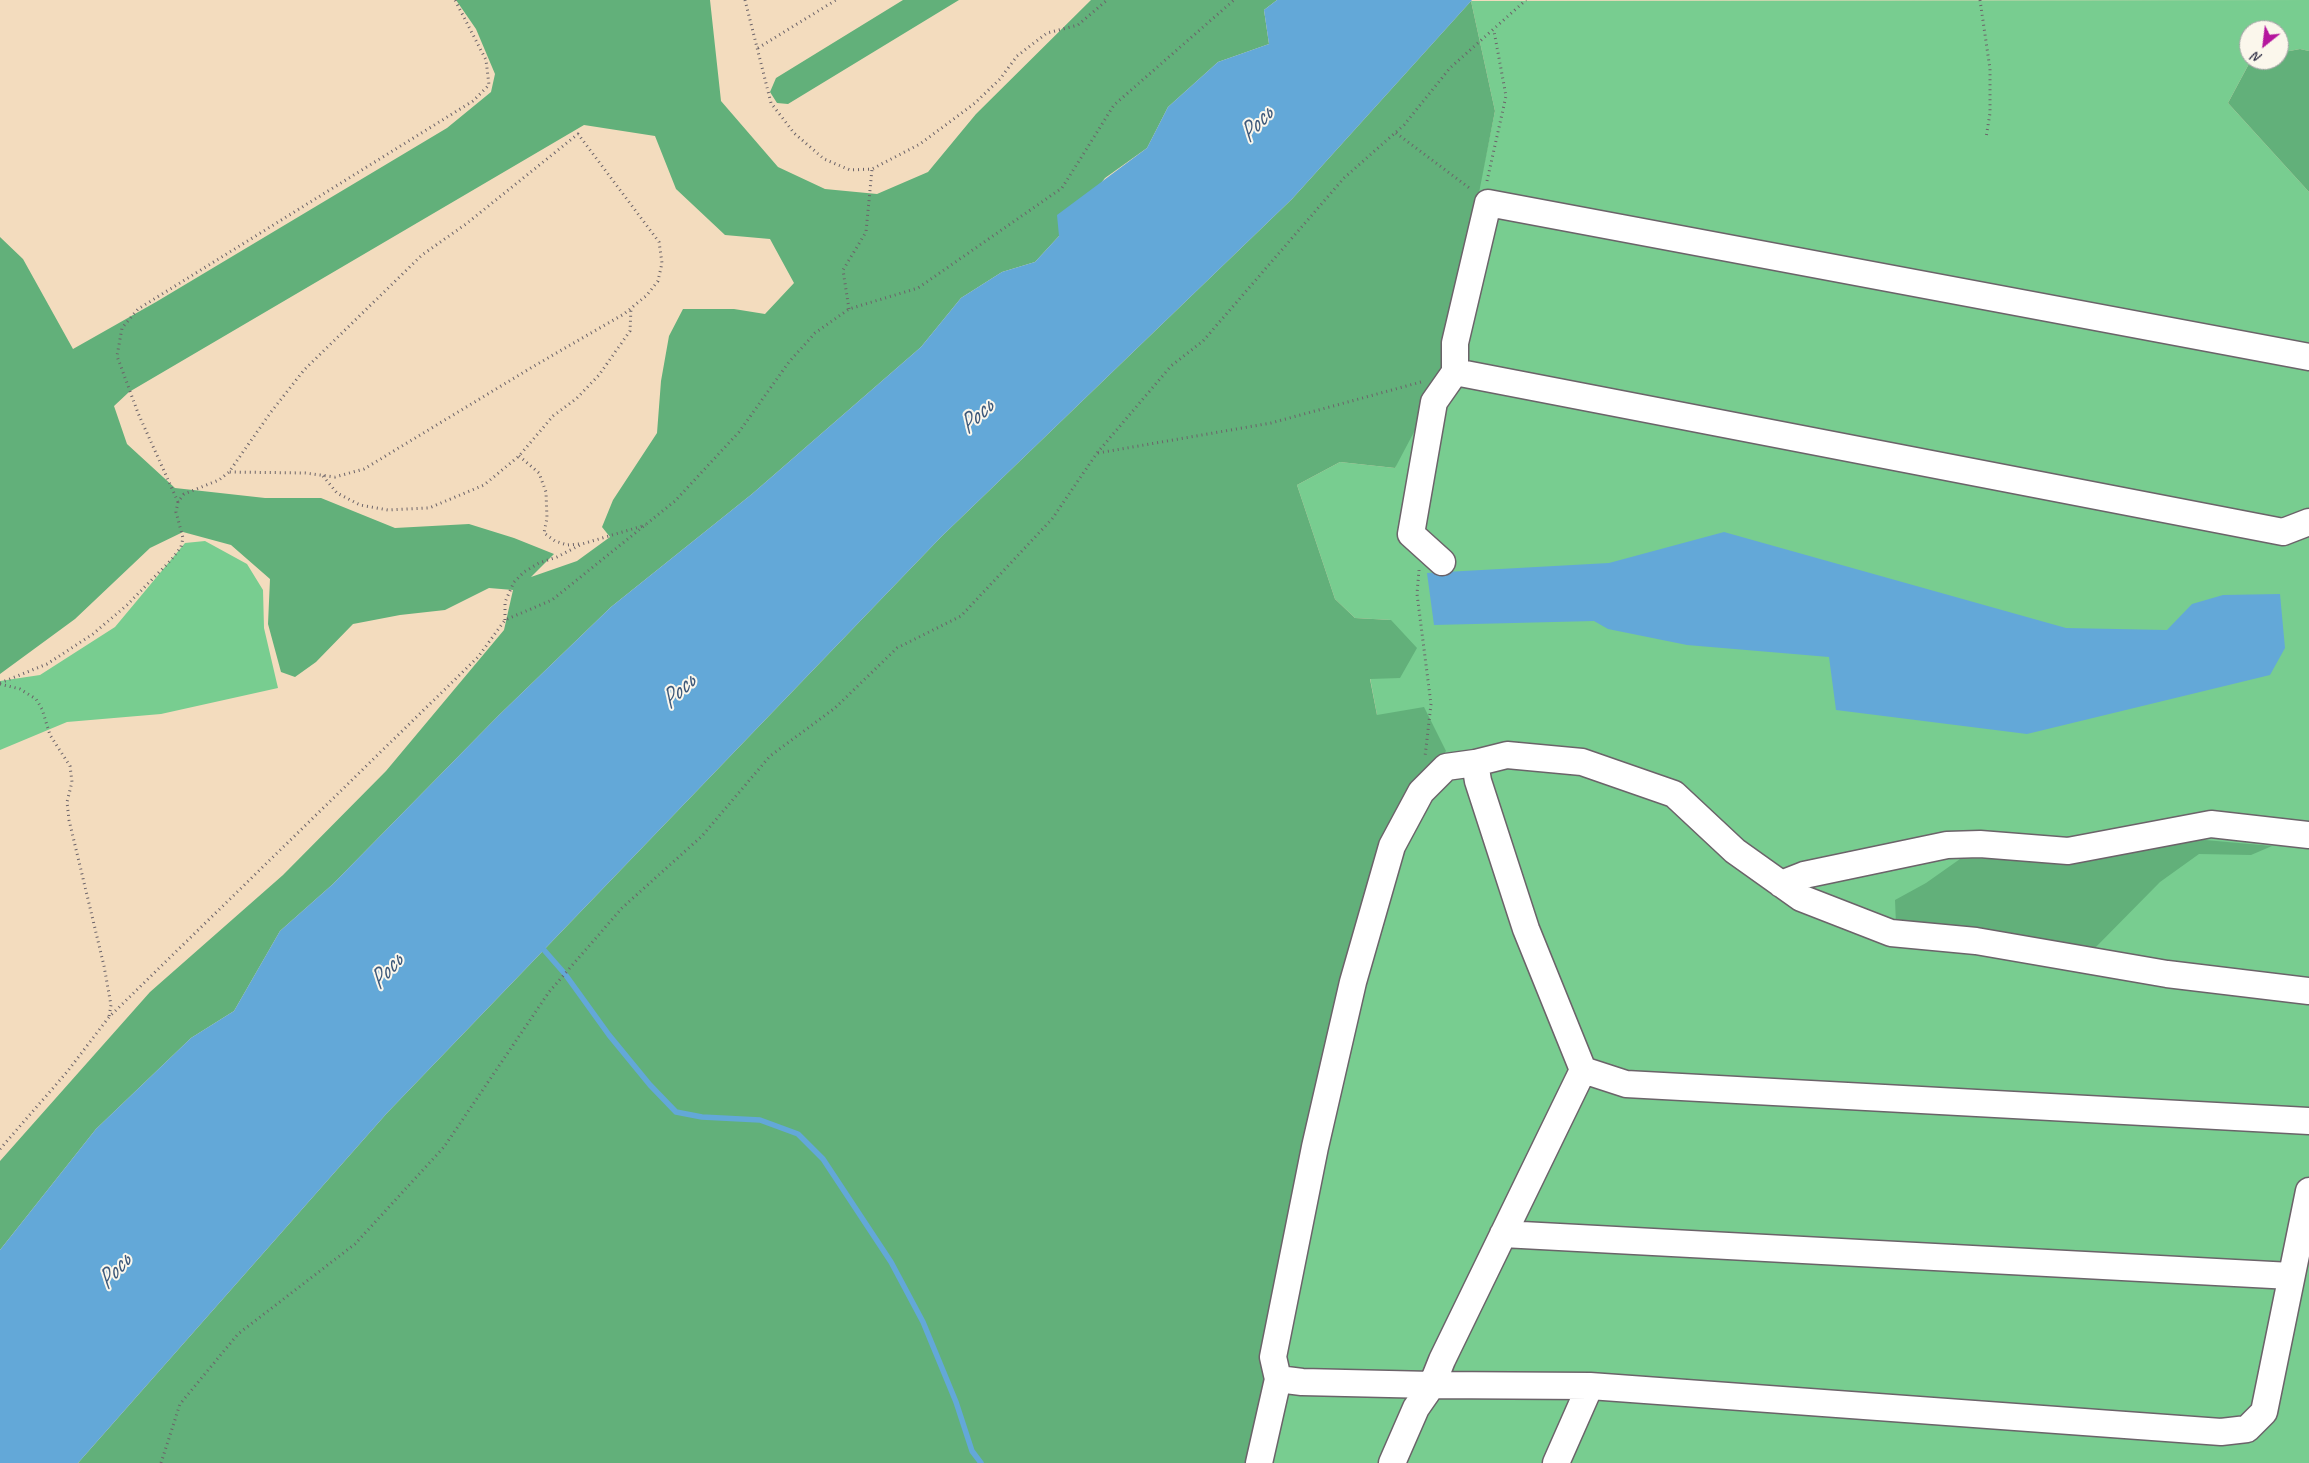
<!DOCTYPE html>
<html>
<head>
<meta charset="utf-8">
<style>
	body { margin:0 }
	#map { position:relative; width:2309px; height:1463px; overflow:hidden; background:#f3dcbe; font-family:Caveat,sans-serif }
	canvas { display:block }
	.north { position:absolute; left:2239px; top:20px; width:50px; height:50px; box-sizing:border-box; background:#fbf7ec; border:1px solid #a4a2a5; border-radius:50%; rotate:209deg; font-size:14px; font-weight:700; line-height:20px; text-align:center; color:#22223b }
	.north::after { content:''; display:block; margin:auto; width:18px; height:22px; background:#b5179e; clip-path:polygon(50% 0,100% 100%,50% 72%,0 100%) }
</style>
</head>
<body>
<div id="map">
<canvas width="2309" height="1463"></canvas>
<div class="north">N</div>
</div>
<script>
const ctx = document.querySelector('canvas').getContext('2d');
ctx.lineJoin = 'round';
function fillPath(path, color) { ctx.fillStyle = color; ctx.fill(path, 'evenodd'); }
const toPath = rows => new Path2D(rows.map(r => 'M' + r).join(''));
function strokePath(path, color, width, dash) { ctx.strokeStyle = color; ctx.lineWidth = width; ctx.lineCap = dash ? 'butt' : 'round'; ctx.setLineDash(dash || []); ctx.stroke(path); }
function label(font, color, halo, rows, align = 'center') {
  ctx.font = font + ' Caveat,sans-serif'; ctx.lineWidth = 4; ctx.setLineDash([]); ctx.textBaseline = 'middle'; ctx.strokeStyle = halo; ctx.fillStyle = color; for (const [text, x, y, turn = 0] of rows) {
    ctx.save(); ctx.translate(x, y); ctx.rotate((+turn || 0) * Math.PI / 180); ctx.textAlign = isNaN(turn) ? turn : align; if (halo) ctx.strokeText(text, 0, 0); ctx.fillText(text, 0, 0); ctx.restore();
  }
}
const green = toPath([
	[2309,0,2309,51,2300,49,2279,53,2279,30,2249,30,2249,60,2251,60,2228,103,2309,192,2309,1463,1250,1463,1377,715,1370,678,1391,620,1355,618,1335,599,1297,485,1340,462,1395,468,1482,174,1495,111,1471,1],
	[205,541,247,564,263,590,264,628,278,688,161,714,67,722,0,750,0,681,40,675,115,627,185,543]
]);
const forest = toPath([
	[456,0,710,0,721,101,778,167,825,189,877,194,928,172,976,114,1091,0,1277,0,1264,10,1269,44,1218,62,1168,107,1147,148,1105,178,1059,236,1035,262,1002,272,961,298,921,347,752,494,611,607,499,715,333,884,280,931,234,1011,191,1038,96,1129,0,1250,0,1161,150,992,283,875,386,771,504,630,513,590,489,588,445,610,400,615,353,624,316,662,295,677,281,672,268,624,270,579,231,545,183,532,150,548,75,619,0,674,0,237,23,259,73,349,156,302,447,128,491,92,495,74,476,29],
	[584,125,655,136,676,189,725,235,770,239,794,283,765,314,734,309,683,309,669,336,661,381,657,433,613,500,602,527,610,537,577,561,531,577,554,554,514,538,469,524,395,528,321,498,265,498,175,488,127,444,114,406,129,392],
	[903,0,959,0,788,104,777,103,770,92,776,78],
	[1471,1,1495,111,1443,377,1395,468,1340,462,1297,485,1335,599,1355,618,1391,620,1417,648,1400,678,1370,679,1377,715,1424,707,1446,751,1385,834,1250,1463,78,1463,387,1113,941,537,1292,199],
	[2300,49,2309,51,2309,192,2228,103,2251,60,2279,60,2279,53],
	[2183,838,2272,846,2251,855,2199,854,2160,882,2089,954,1896,924,1895,900,1926,883,1960,859,2095,858]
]);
const water = toPath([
	[1277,0,1472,0,1292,199,941,537,387,1113,78,1463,0,1463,0,1250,96,1129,191,1038,234,1011,280,931,333,884,499,715,611,607,752,494,921,347,961,298,1002,272,1035,262,1059,236,1057,215,1147,148,1168,107,1218,62,1269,44,1264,10],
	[1724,532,2066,628,2167,630,2192,604,2223,595,2280,594,2285,648,2270,675,2027,734,1836,710,1829,657,1687,645,1608,629,1594,621,1434,625,1427,573,1609,563]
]);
const stream = toPath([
	[544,950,565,974,609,1035,650,1085,676,1112,702,1117,760,1120,798,1134,823,1159,891,1262,923,1322,956,1402,972,1451,981,1463]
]);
const path = toPath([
	[745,0,771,103,794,133,824,159,850,170,872,169,920,144,975,103,1000,79,1017,56,1047,33,1078,25,1107,0],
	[1980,0,1990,69,1990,113,1986,138],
	[758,48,836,0],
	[1396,133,1472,190],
	[1487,181,1506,96,1494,31],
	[849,309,843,270,866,232,872,169],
	[1098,453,1271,423,1421,382],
	[519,456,539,473,546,492,547,518,544,533,555,541,567,545,579,544],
	[323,476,337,493,360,505,388,510,429,508,484,485,519,456,553,416,576,399,599,375,630,331,631,308],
	[178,502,138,413,117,356,122,328,138,309,473,101,489,85,486,60,455,0],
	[1419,570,1417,594,1431,704,1425,757],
	[505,620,505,602,514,582,524,572,539,563,557,557,582,544,646,525],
	[0,683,47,664,93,634,127,605,171,560,181,547,183,538,176,512,178,502,184,494,219,480,229,472,271,412,304,370,422,255,466,224,578,134,659,242,662,263,658,281,647,295,624,314,534,366,364,469,335,477,305,473,229,472],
	[0,684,20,689,36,699,42,709,50,735,70,766,72,782,67,802,69,820,104,966,111,1005,109,1017],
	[0,1149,67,1072,109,1017,478,657,505,620,552,600,675,501,739,432,789,362,815,333,849,309,918,288,1062,188,1114,105,1234,0],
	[161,1463,180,1404,238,1334,355,1244,444,1147,549,992,622,908,702,836,770,756,835,708,897,648,961,616,1052,519,1097,453,1171,366,1203,341,1344,178,1404,125,1450,68,1526,0]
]);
const minor = toPath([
	[1455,372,2283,532,2309,522],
	[1442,562,1411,534,1434,402,1455,372,1455,343,1488,203,2309,357],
	[1475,763,1478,781,1526,929,1583,1070,1626,1084,2309,1121],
	[1781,884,1804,875,1947,845,1980,844,2068,851,2211,824,2309,835],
	[1583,1070,1442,1360,1432,1385,1590,1386,2221,1432,2247,1429,2264,1412,2309,1191],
	[1503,1234,2291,1276],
	[1432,1385,1302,1382,1278,1379,1273,1357,1315,1147,1353,982,1392,846,1421,792,1446,767,1475,763,1507,755,1582,762,1674,794,1735,851,1801,898,1891,933,1976,941,2167,974,2309,991],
	[1259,1463,1278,1379],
	[1392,1463,1416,1408,1432,1385],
	[1556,1463,1590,1386]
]);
const waterNames = [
	["Рось",1256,125,-47],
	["Рось",976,417,-43],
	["Рось",678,692,-43],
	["Рось",386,972,-48],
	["Рось",114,1272,-48]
];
fillPath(green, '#78cd90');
fillPath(forest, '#62b07a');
fillPath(water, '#63a8d8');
strokePath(stream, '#63a8d8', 5.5);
strokePath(minor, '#6b6369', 29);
strokePath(path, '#6b6369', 3, [1, 4]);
strokePath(minor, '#fff', 26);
label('italic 26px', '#3c587a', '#fbf7ec', waterNames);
</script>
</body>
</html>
